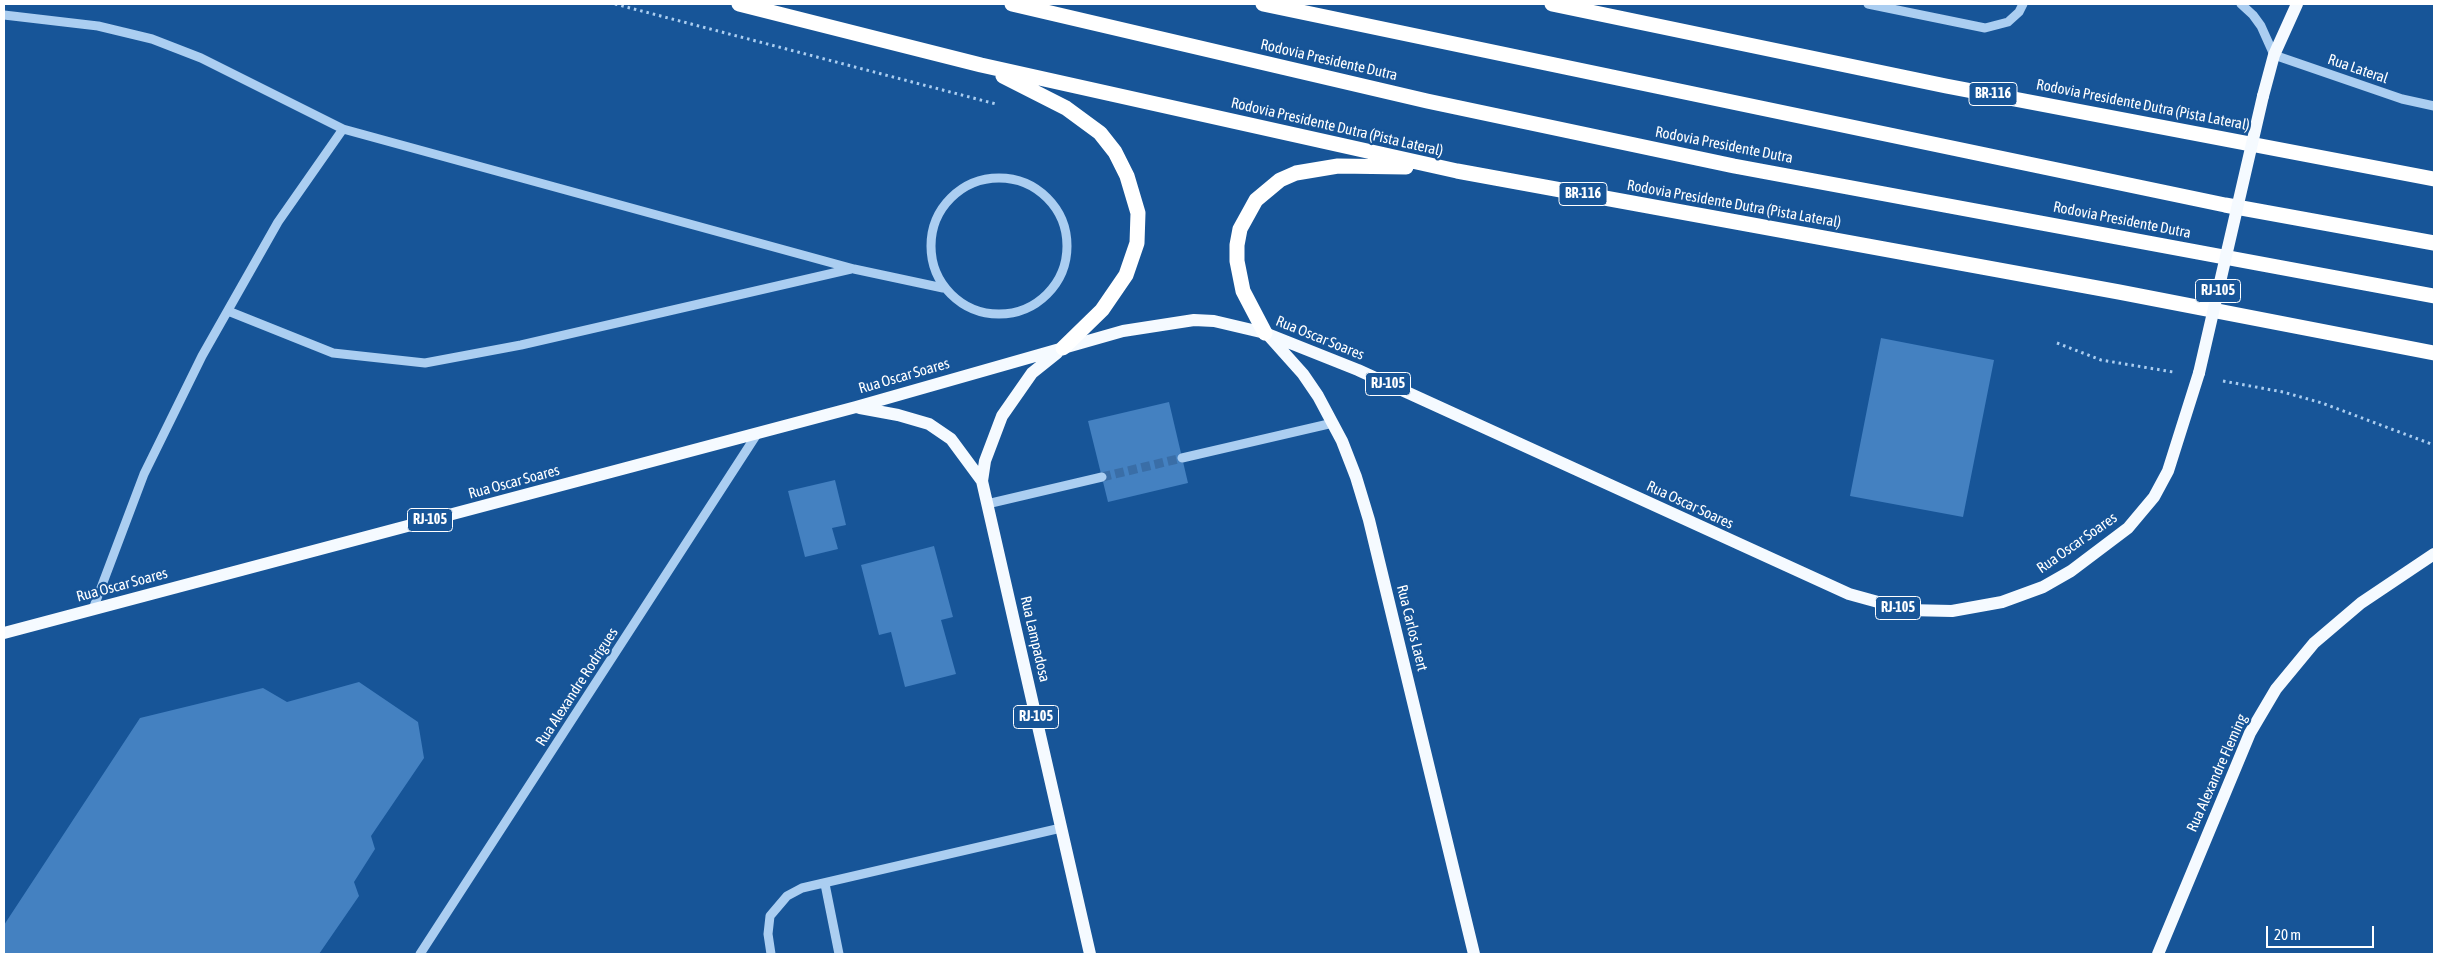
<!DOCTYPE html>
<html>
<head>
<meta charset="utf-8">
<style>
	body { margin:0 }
	#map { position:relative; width:2438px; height:958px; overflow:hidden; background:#175598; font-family:"Asap Condensed",sans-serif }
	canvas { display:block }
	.frame { position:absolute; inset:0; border:5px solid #fff; pointer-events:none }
	.scale { position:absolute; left:2266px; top:926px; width:108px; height:22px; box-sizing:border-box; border:2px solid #fff; border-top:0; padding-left:6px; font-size:15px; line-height:18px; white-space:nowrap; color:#fff; -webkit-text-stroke:4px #175598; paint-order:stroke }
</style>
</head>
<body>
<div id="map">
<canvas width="2438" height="958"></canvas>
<div class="frame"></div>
<div class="scale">20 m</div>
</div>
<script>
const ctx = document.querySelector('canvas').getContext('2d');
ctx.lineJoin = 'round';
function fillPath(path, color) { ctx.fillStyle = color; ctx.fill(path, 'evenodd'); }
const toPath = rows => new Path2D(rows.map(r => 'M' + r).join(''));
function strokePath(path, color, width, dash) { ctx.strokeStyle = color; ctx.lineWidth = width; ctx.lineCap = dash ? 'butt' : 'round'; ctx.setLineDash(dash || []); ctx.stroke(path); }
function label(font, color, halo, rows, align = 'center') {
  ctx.font = font + ' "Asap Condensed",sans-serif'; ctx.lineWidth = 4.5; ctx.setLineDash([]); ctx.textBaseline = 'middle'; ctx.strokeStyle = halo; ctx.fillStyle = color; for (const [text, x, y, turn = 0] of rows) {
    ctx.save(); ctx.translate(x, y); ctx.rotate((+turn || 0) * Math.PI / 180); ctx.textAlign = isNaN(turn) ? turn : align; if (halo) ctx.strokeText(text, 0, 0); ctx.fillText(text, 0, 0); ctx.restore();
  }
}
const building = toPath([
	[1881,338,1994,360,1963,517,1850,496],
	[1169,402,1188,483,1108,502,1088,421],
	[835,480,846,525,832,528,838,549,805,557,788,491],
	[934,546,953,617,941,620,956,674,905,687,891,632,879,635,861,565],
	[359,682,418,722,424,758,371,836,375,849,354,882,359,896,319,954,4,954,4,925,140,718,263,688,287,702]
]);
const minorTunnel = toPath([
	[1102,477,1182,458]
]);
const path = toPath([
	[615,4,996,104],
	[2057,343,2101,360,2173,372],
	[2223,381,2283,392,2322,403,2434,445]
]);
const minor = toPath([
	[1868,4,1985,28,2008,22,2019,12,2023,4],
	[2241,4,2253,15,2261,26,2274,55,2402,99,2434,106],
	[4,15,98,26,152,39,201,58,343,129],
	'931 246a68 68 0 1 1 136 0a68 68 0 1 1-136 0Z',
	[228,311,333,353,425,363,521,345,851,269],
	[1182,458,1333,423],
	[987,504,1102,477],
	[93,609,144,474,202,356,278,222,343,129,854,269,943,288],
	[825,884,839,954],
	[420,954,757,434],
	[771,954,768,934,770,916,787,896,802,888,1061,828]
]);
const major = toPath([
	[2263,96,2274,55,2297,4],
	[1269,336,1303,374,1318,396,1342,441,1356,477,1369,520,1474,954],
	[860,408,898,415,929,424,951,439,982,481,1090,954],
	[982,481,985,461,1002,416,1032,373,1057,353],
	[4,633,856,407,1123,331,1194,320,1214,321,1265,333,1358,370,1849,594,1907,610,1952,611,2002,602,2043,587,2071,571,2128,528,2154,497,2168,471,2199,373],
	[2158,954,2250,733,2276,689,2314,643,2361,603,2434,554]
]);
const highway = toPath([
	[739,4,981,65,1457,171,2119,292,2434,353],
	[1012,4,1427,101,1734,166,2434,296],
	[1263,4,2225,205,2434,243],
	[1552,4,1946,86,2434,179],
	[1003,76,1066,108,1100,133,1115,152,1127,176,1138,213,1137,243,1126,275,1102,310,1063,348],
	[1265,333,1243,291,1237,261,1237,245,1240,229,1256,200,1280,180,1296,173,1338,166,1406,167]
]);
const majorBridge = toPath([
	[2199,373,2263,96]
]);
const shields = [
	[1993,94,48],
	[1583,194,48],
	[2218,291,45],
	[1388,384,45],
	[430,520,45],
	[1898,608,45],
	[1036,717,45]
];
const shieldNames = [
	["BR-116",1993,94],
	["BR-116",1583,194],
	["RJ-105",2218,291],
	["RJ-105",1388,384],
	["RJ-105",430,520],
	["RJ-105",1898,608],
	["RJ-105",1036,717]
];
const streetNames = [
	["Rodovia Presidente Dutra",1329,60,13],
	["Rua Lateral",2358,69,19],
	["Rodovia Presidente Dutra (Pista Lateral)",2143,105,11],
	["Rodovia Presidente Dutra (Pista Lateral)",1337,127,13],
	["Rodovia Presidente Dutra",1724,145,11],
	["Rodovia Presidente Dutra (Pista Lateral)",1734,204,10],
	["Rodovia Presidente Dutra",2122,220,11],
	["Rua Oscar Soares",1320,338,22],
	["Rua Oscar Soares",904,376,-16],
	["Rua Oscar Soares",514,482,-15],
	["Rua Oscar Soares",1690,505,25],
	["Rua Oscar Soares",2077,543,-35],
	["Rua Oscar Soares",122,585,-15],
	["Rua Carlos Laert",1412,628,76],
	["Rua Lampadosa",1035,639,77],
	["Rua Alexandre Rodrigues",577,687,-57],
	["Rua Alexandre Fleming",2217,773,-66]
];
fillPath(building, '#4481c1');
strokePath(minorTunnel, '#3a6ea7', 9, [9, 4.5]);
strokePath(path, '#abcef1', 3, [2.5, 4]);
strokePath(minor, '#abcef1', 9);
strokePath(major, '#f5faff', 12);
strokePath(highway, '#fff', 15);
strokePath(majorBridge, '#f5faff', 12);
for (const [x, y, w] of shields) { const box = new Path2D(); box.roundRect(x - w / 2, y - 11.5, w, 23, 4); ctx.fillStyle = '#175598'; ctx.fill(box); strokePath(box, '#fff', 1); }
label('bold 14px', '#fff', null, shieldNames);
label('15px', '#fff', '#175598', streetNames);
</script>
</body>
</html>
